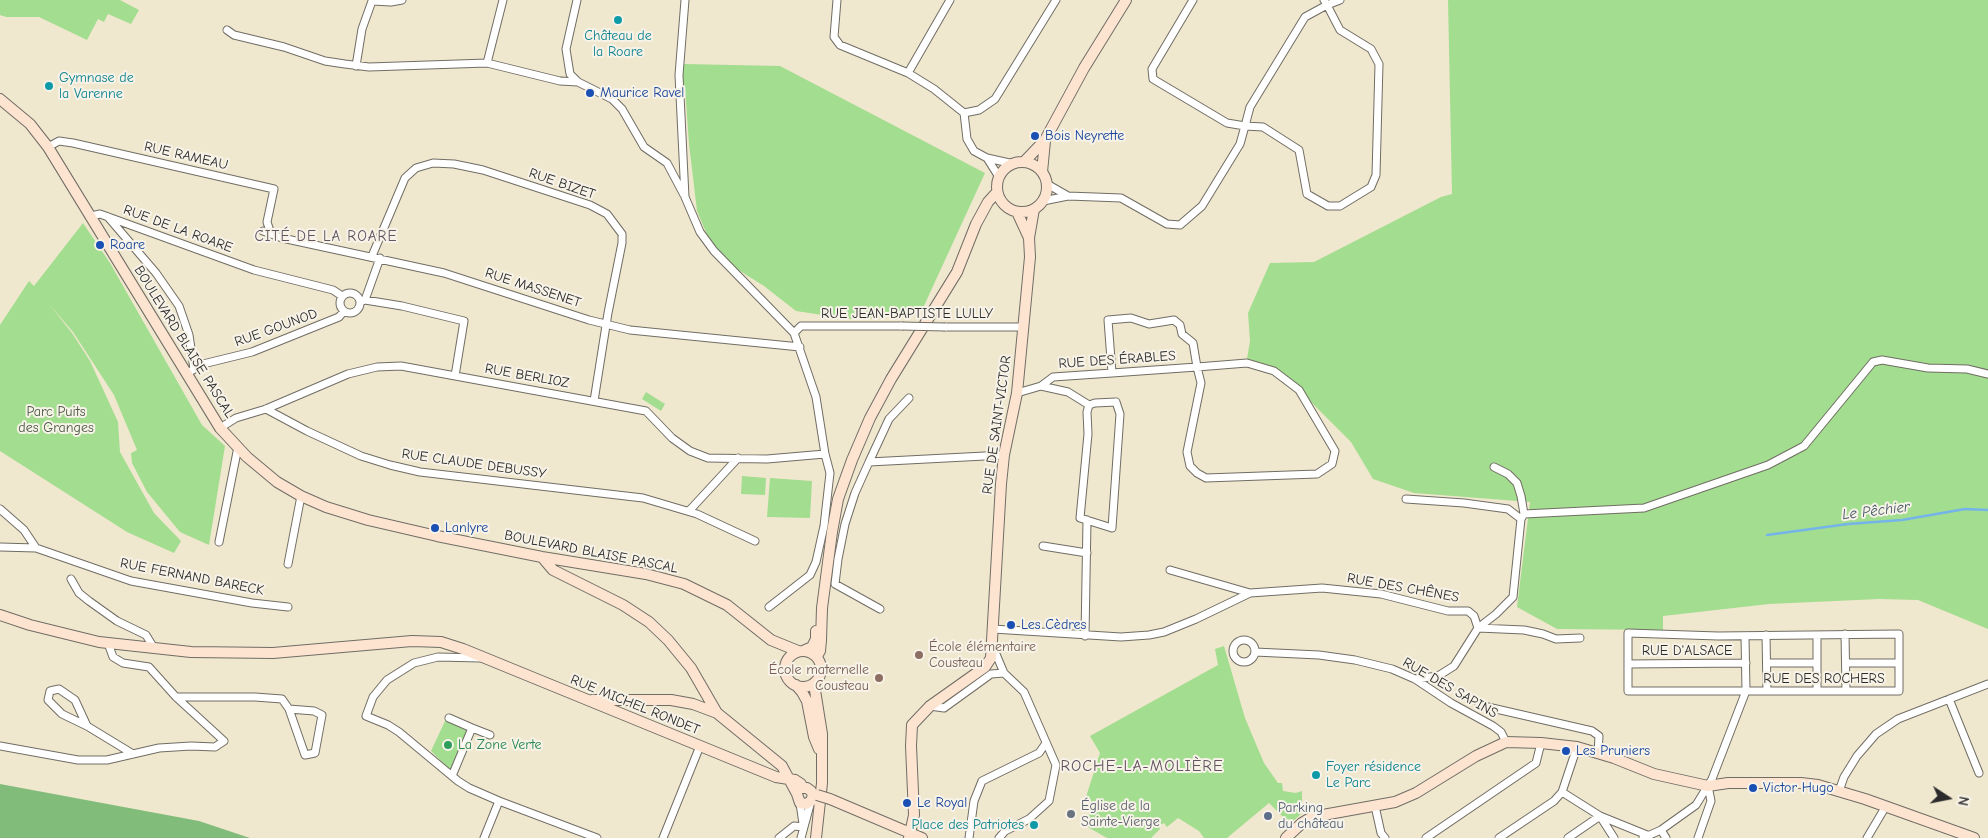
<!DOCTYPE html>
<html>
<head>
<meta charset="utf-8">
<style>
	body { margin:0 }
	#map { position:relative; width:1988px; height:838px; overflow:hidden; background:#f0e7cf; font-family:"Comic Neue",sans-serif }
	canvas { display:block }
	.north { position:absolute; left:1923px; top:773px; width:50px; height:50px; -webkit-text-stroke:4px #f7f3e8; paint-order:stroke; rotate:101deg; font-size:14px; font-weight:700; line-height:20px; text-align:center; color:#2b2b2b }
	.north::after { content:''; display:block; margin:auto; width:18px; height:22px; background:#2b2b2b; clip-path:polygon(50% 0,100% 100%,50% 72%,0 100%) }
</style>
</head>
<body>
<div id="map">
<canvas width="1988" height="838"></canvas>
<div class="north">N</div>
</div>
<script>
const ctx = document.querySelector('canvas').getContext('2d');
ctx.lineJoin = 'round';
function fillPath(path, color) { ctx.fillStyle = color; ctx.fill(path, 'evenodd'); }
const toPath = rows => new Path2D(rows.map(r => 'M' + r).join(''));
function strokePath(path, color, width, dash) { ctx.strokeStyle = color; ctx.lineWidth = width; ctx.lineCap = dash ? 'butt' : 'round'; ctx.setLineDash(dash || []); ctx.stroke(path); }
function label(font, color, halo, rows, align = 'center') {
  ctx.font = font + ' "Comic Neue",sans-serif'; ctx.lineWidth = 4; ctx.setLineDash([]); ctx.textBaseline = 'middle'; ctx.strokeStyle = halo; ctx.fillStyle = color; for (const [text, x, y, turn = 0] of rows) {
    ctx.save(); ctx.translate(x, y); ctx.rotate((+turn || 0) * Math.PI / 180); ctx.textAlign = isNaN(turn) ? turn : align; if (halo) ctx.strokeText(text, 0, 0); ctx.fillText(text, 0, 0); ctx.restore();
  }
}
const green = toPath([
	[0,0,120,0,139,10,131,24,108,14,104,22,98,19,87,40,39,17,6,17,0,15],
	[1448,0,1988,0,1988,629,1918,600,1879,599,1769,604,1663,616,1663,630,1557,629,1517,607,1530,502,1414,493,1373,479,1351,442,1282,373,1265,372,1247,359,1250,341,1248,313,1270,263,1314,262,1441,197,1452,194],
	[684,64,780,66,985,173,923,308,880,318,849,319,796,311,764,286,716,256,697,211,689,144,685,87,677,67],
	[83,223,110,263,202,425,225,446,209,545,180,532,147,492,132,463,131,453,137,450,114,395,73,332,49,304,72,333,90,361,118,422,120,452,154,513,181,541,174,553,127,532,0,451,0,325,29,281,34,286],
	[646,392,665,404,661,411,642,399],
	[742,476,766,478,765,495,741,494],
	[770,478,812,481,810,518,767,517],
	[1224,646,1245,718,1264,763,1278,783,1282,783,1283,791,1296,793,1302,791,1302,812,1301,814,1290,824,1269,803,1227,838,1204,838,1199,831,1178,818,1167,827,1164,823,1159,826,1160,829,1151,838,1107,838,1084,825,1094,806,1085,800,1100,753,1090,736,1218,665,1215,649],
	[449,718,469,730,464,738,452,768,448,768,431,751,446,719]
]);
const forest = toPath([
	[0,784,199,821,250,838,0,838]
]);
const stream = toPath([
	[1767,535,1848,524,1902,520,1965,509,1988,510]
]);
const street = toPath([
	[577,0,566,49,570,74,578,82,612,99,622,109,644,147,667,163,684,195],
	[685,0,679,75,685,197,700,232,714,251,794,333,816,397,825,454,830,473,824,526,816,562,810,575,769,607],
	[837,0,834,37,840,45,908,73,934,89,964,113,967,139,974,151,987,158,1014,164],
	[1324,0,1327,5,1340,0],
	[227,30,234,35,284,47,325,61,345,64,369,67,487,63,560,81,578,82],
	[487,63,503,0],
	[356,66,362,29,372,1,391,2,402,0],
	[908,73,950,0],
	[964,113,979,110,995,99,1056,0],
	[48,147,59,141,73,143,274,189,267,222,271,234],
	[987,158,999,177],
	[1047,184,1068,196],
	[1043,201,1068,196,1121,198,1167,224,1180,225,1202,206,1240,144,1245,126,1250,107,1305,17,1327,5,1340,30,1371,49,1379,64,1376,175,1371,187,1340,206,1328,206,1307,194,1299,150,1263,127,1245,126,1227,123,1153,79,1152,69,1193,0],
	[91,216,100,214,254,270,333,290,342,296],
	[108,217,156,273,179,306,189,335,194,369],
	[263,231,282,238,444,273,589,320,630,330,800,347],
	[372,256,405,178,416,168,433,163,454,164,483,170,590,205,607,214,622,234,622,243,608,313,594,401],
	'340 303a10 10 0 1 1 20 0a10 10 0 1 1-20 0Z',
	[365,300,380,258],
	[360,302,365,300,402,306,464,321,455,376],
	[945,327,1023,327],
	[794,333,801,326,902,326],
	[191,371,203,364,252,352,339,317,344,311],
	[1041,386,1053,377,1112,373,1197,367,1247,363,1274,371,1299,390,1335,451,1332,464,1317,474,1206,478,1197,473,1190,466,1187,452,1201,383,1197,367,1193,343,1182,334,1180,325,1174,320,1149,324,1131,318,1108,320,1112,373],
	[1017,393,1041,386,1068,392,1089,405],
	[1116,402,1120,414,1112,528,1080,518,1088,434,1087,412,1089,405,1095,403,1116,402],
	[266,409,307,431,361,456,390,465,420,472,643,498,697,514,755,541],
	[220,428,236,418,266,409,348,374,377,367,401,366,646,411,672,438,690,451,708,458,767,459,825,454],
	[869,462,889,419,909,398],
	[1406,499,1464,503,1508,509,1521,519],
	[0,509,24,530,36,548,0,547],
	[689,511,738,458],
	[1524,514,1644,508,1768,465,1804,446,1873,362,1882,360,1928,368,1967,369,1988,374],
	[219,542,238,447],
	[1043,546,1087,553],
	[36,548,131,581,252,603,288,607],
	[288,564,301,496],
	[1170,570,1250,593],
	[71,579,79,593,89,601,117,621,146,635,154,648],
	[880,609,835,584,838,559,845,524,855,493,869,462,1004,455],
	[1478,628,1524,630,1543,634,1556,639,1580,638],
	[993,629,1121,637,1149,635,1164,632,1196,619,1250,593,1322,588,1381,594,1448,611,1468,611,1474,616,1478,628],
	[1628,633,1718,636,1899,634,1899,691,1628,691,1628,633],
	[1845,634,1846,691],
	[1766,635,1767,691],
	[1085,636,1087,520],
	'1233 651a11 11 0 1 1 22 0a11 11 0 1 1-22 0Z',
	[993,647,1004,673,1024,692,1056,765,1049,801,1029,819,1005,831,999,838],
	[1255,652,1319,655,1355,660,1392,669,1415,679,1451,703,1493,726,1501,732,1506,742],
	[480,658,438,657,414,663,387,680,373,697,366,716,388,725,399,732,458,781,469,788,499,801,597,838],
	[1767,663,1817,663],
	[1846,663,1899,663],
	[1628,664,1746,663],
	[1415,679,1438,676,1454,666,1478,628,1496,614,1513,597,1521,519,1524,514,1521,496,1517,483,1508,474,1494,467],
	[1817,691,1817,635],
	[177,697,255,697,282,699,289,709,305,755,315,753,322,715,314,711,289,709],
	[1949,699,1979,773],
	[1479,705,1592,731,1599,736,1598,753],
	[930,706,944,708,991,674,1004,673],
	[449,718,472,728,452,776],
	[87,726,75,700,59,689,50,691,48,700,62,714,87,726,133,754],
	[472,728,490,735],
	[0,746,78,760,107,760,159,748,191,746,215,747,224,741,176,697,149,667,123,663,113,657,108,643],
	[1839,791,1844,777,1857,756,1876,734,1898,719,1988,684],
	[1562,792,1600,816,1647,835],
	[800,803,803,824],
	[1375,806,1381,833,1385,838],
	[1661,830,1666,838],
	[484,838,499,801],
	[663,838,700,746],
	[779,838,794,826,804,827],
	[801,838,811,801],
	[969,838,974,801,982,781,1039,753,1046,743],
	[1426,838,1536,763,1541,743],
	[1499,838,1554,801,1562,792,1577,747],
	[1568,838,1600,816,1614,838],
	[1643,838,1661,830,1696,805,1712,779,1746,691,1745,636],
	[1698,838,1711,801,1708,786],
	[1867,838,1886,806]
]);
const secondary = toPath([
	[0,99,30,124,48,147,220,428,247,457,277,482,301,496,326,507,368,520,437,536,542,557,646,574,684,584,727,605,771,640,798,651],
	'997 187a25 25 0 1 1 50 0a25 25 0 1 1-50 0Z',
	[1024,162,1045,140,1084,68,1126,0],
	[1042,172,1045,141],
	[1017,212,1029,238],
	[542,557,553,570,623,605,649,622,668,640,691,668,717,713,782,766,797,794],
	[0,615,30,625,99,642,191,652,273,653,412,641,441,642,463,649,776,777,795,780,801,784,802,788],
	[805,650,812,647,816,639,816,631],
	'785 669a18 18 0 1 1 36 0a18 18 0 1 1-36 0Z',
	[817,656,820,651,821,640,822,608,832,532,838,499,852,460,870,418,891,379,957,272,976,224,988,202,997,192],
	[814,684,822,734,822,783,816,838],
	[796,685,802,692,807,701,814,737,819,749],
	[592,700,671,700,693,704,717,713],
	[797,794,800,803,806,804,811,801,813,795,811,791,807,788,802,788],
	[830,799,922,838],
	[909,838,914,815,911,746,912,725,930,706,985,667,991,658,1001,484,1004,455,1017,393,1030,257,1029,238,1034,209],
	[1286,838,1302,823,1312,817,1395,802,1416,793,1476,756,1506,742,1541,743,1577,747,1614,758,1654,774,1708,786,1728,783,1801,783,1818,785,1865,799,1974,838]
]);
const streetBridge = toPath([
	[902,326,945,327]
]);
const secondaryBridge = toPath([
	[817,795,830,799]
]);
const markers = [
	[618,20,5,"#0f9aa8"],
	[49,86,5,"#0f9aa8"],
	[590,93,5,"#1a4fb4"],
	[1035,136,5,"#1a4fb4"],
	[100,245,5,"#1a4fb4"],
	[435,528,5,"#1a4fb4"],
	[1011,625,5,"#1a4fb4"],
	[919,655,5,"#8d6e63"],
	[879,678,5,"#8d6e63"],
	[448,745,5,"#2e9e5b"],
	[1566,751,5,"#1a4fb4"],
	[1316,775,5,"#0f9aa8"],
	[1753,788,5,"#1a4fb4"],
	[907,803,5,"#1a4fb4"],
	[1071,814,5,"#6b7280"],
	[1268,816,5,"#5c6f8a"],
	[1034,825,5,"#0f9aa8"]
];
const cultureNames = [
	["Château de",618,36,"center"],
	["la Roare",618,52,"center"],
	["Gymnase de",59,78],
	["la Varenne",59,94],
	["Foyer résidence",1326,767],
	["Le Parc",1326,783],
	["Place des Patriotes",1024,825,"right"]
];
const transitNames = [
	["Maurice Ravel",600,93],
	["Bois Neyrette",1045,136],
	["Roare",110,245],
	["Lanlyre",445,528],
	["Les Cèdres",1021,625],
	["Les Pruniers",1576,751],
	["Victor Hugo",1763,788],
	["Le Royal",917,803]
];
const streetNames = [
	["RUE RAMEAU",186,156,13],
	["RUE BIZET",562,184,19],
	["RUE DE LA ROARE",178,229,20],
	["RUE MASSENET",533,288,18],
	["RUE JEAN-BAPTISTE LULLY",907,314],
	["RUE GOUNOD",276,328,-20],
	["BOULEVARD BLAISE PASCAL",184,342,58],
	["RUE DES ÉRABLES",1117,360,-4],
	["RUE BERLIOZ",527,376,10],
	["RUE DE SAINT-VICTOR",997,425,-82],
	["RUE CLAUDE DEBUSSY",474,464,8],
	["BOULEVARD BLAISE PASCAL",591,552,11],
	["RUE FERNAND BARECK",192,577,11],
	["RUE DES CHÊNES",1403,588,10],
	["RUE D'ALSACE",1687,651],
	["RUE DES ROCHERS",1824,679],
	["RUE DES SAPINS",1450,688,30],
	["RUE MICHEL RONDET",635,705,22]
];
const parkNames = [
	["Parc Puits",56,412],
	["des Granges",56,428]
];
const educationNames = [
	["École élémentaire",929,647],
	["Cousteau",929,663],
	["École maternelle",869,670,"right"],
	["Cousteau",869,686,"right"]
];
const leisureNames = [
	["La Zone Verte",458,745]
];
const worshipNames = [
	["Église de la",1081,806],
	["Sainte-Vierge",1081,822]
];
const serviceNames = [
	["Parking",1278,808],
	["du château",1278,824]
];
const neighbourhoodNames = [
	["CITÉ DE LA ROARE",326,237]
];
const waterNames = [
	["Le Pêchier",1876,511,-7]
];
const quarterNames = [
	["ROCHE-LA-MOLIÈRE",1142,766]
];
fillPath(green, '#a3dd8f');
fillPath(forest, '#82bc7a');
strokePath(stream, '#74b4e8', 2.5);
strokePath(street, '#706d64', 9);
strokePath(secondary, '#706d64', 12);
strokePath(street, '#fff', 7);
strokePath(secondary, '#fde4d1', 10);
strokePath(streetBridge, '#706d64', 9, []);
strokePath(secondaryBridge, '#706d64', 12, []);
strokePath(streetBridge, '#fff', 7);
strokePath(secondaryBridge, '#fde4d1', 10);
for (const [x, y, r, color] of markers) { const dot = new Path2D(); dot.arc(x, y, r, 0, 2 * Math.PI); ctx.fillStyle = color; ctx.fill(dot); strokePath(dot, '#f7f3e8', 2); }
label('14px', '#0d838f', '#f7f3e8', cultureNames, 'left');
label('14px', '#164399', '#f7f3e8', transitNames, 'left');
label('14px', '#2b2b2b', '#f7f3e8', streetNames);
label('14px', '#495844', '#f7f3e8', parkNames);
label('14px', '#785e54', '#f7f3e8', educationNames, 'left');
label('14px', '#27864d', '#f7f3e8', leisureNames, 'left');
label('14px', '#5b616d', '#f7f3e8', worshipNames, 'left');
label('14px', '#4e5e75', '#f7f3e8', serviceNames, 'left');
ctx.letterSpacing = '1px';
label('15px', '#61545f', '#f7f3e8', neighbourhoodNames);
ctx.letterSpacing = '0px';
label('italic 15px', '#415464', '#f7f3e8', waterNames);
ctx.letterSpacing = '1px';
label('16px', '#61545f', '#f7f3e8', quarterNames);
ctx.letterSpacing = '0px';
</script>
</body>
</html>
